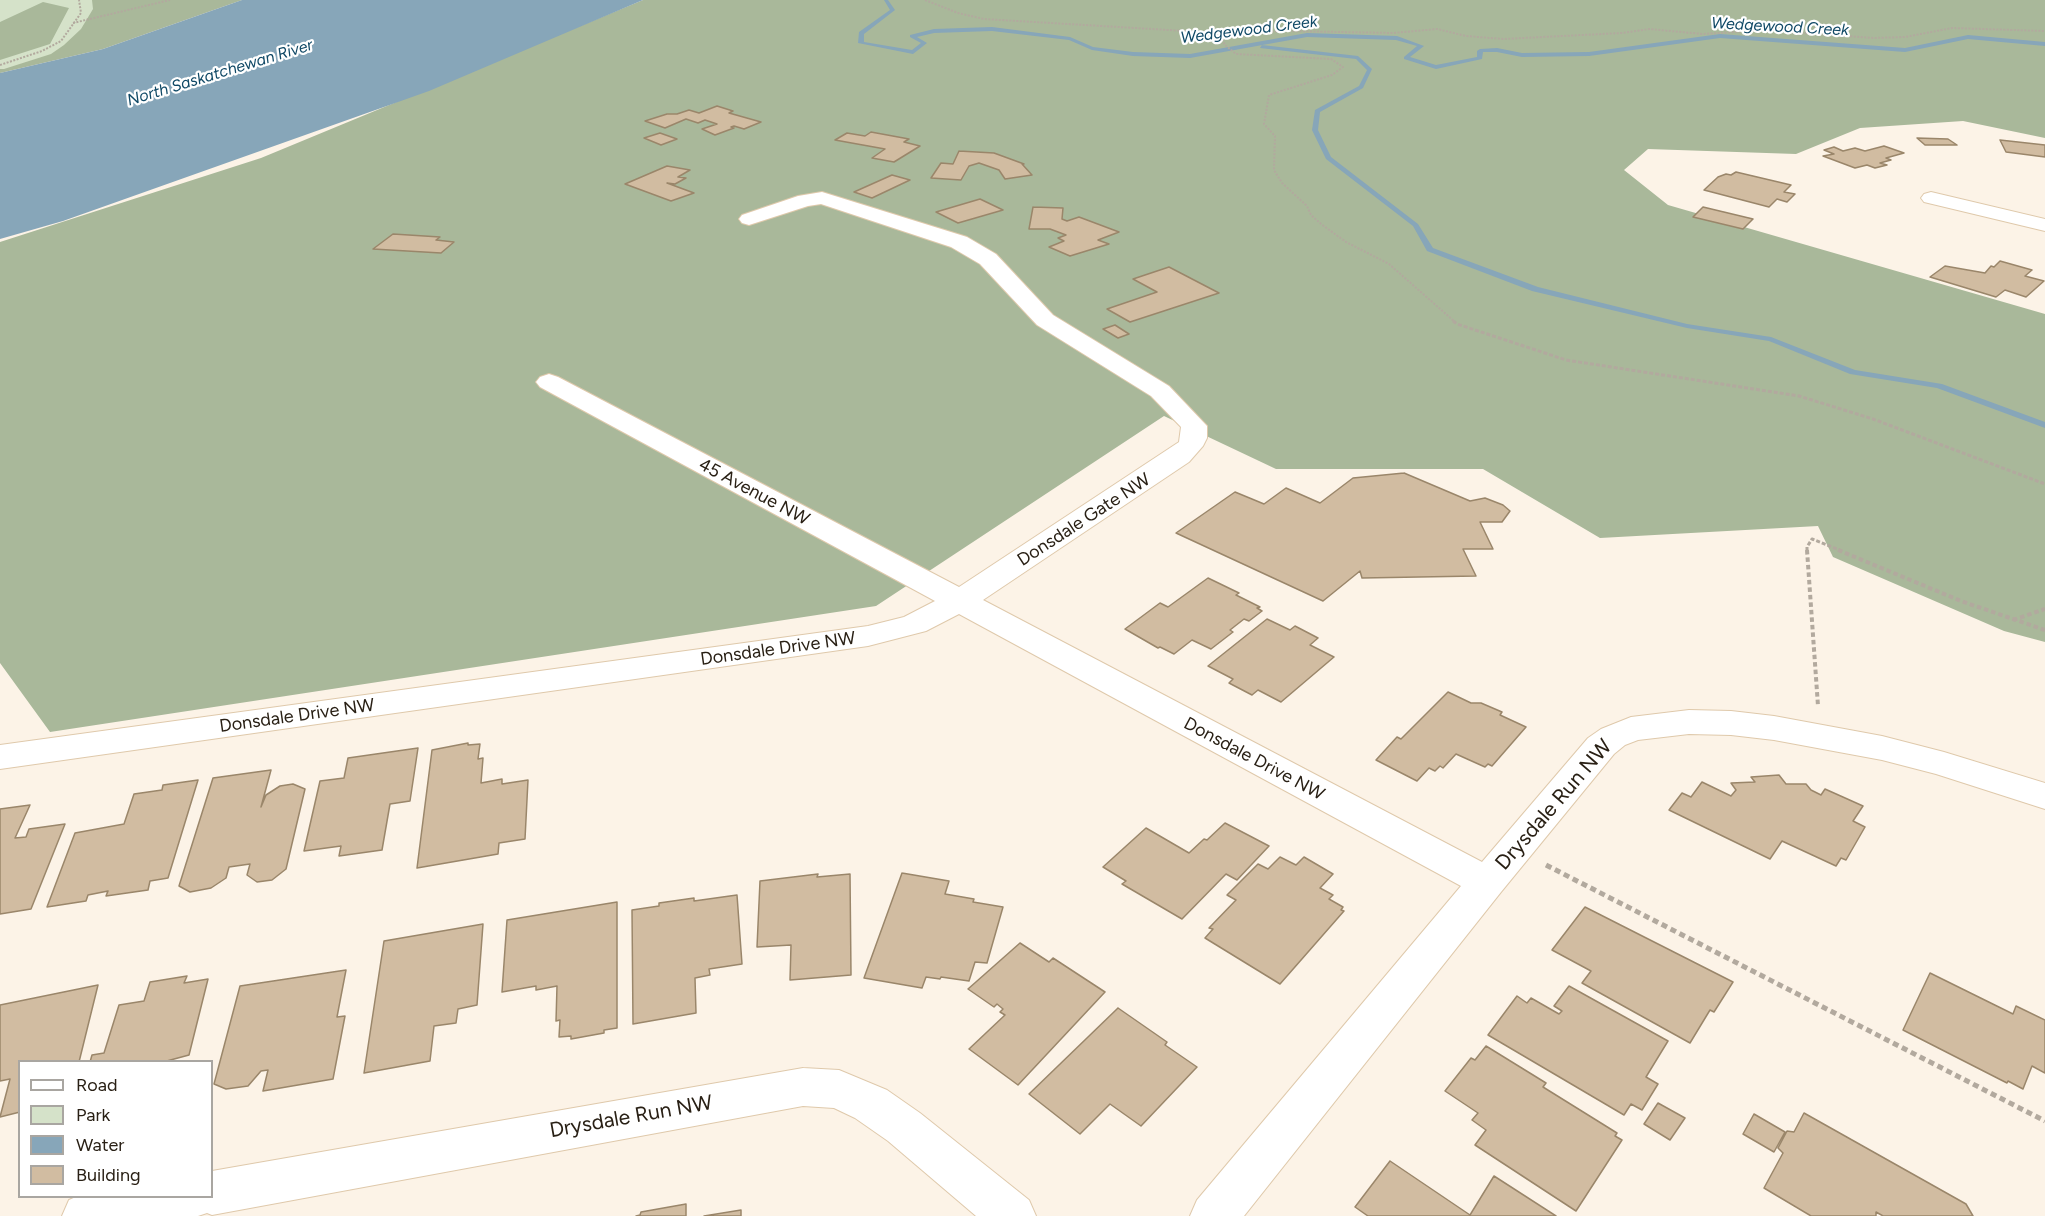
<!DOCTYPE html>
<html>
<head>
<meta charset="utf-8">
<style>
	body { margin:0 }
	#map { position:relative; width:2045px; height:1216px; overflow:hidden; background:#fcf3e7; font-family:Figtree,sans-serif }
	canvas { display:block }
	.legend { position:absolute; left:18px; top:1060px; width:195px; height:138px; box-sizing:border-box; background:#fff; border:2px solid #a9a6a1; margin:0; padding:8px 10px; list-style:none; font-size:18px; color:#292015 }
	.legend li { display:flex; align-items:center; gap:12px; height:30px }
	.legend b { width:30px; border:2px solid #a9a6a1 }
</style>
</head>
<body>
<div id="map">
<canvas width="2045" height="1216"></canvas>
<ul class="legend">
<li><b style="height:8px;background:#fff"></b>Road</li>
<li><b style="height:16px;background:#d5e2c9"></b>Park</li>
<li><b style="height:16px;background:#87a6b9"></b>Water</li>
<li><b style="height:16px;background:#d1bca1"></b>Building</li>
</ul>
</div>
<script>
const ctx = document.querySelector('canvas').getContext('2d');
ctx.lineJoin = 'round';
function fillPath(path, color) { ctx.fillStyle = color; ctx.fill(path, 'evenodd'); }
const toPath = rows => new Path2D(rows.map(r => 'M' + r).join(''));
function strokePath(path, color, width, dash) { ctx.strokeStyle = color; ctx.lineWidth = width; ctx.lineCap = dash ? 'butt' : 'round'; ctx.setLineDash(dash || []); ctx.stroke(path); }
function label(font, color, halo, rows, align = 'center') {
  ctx.font = font + ' Figtree,sans-serif'; ctx.lineWidth = 4.5; ctx.setLineDash([]); ctx.textBaseline = 'middle'; ctx.strokeStyle = halo; ctx.fillStyle = color; for (const [text, x, y, turn = 0] of rows) {
    ctx.save(); ctx.translate(x, y); ctx.rotate((+turn || 0) * Math.PI / 180); ctx.textAlign = isNaN(turn) ? turn : align; if (halo) ctx.strokeText(text, 0, 0); ctx.fillText(text, 0, 0); ctx.restore();
  }
}
const green = toPath([
	[0,0,242,0,0,73]
]);
const forest = toPath([
	[92,0,242,0,103,49,0,73,0,69,4,69,51,54,64,45,81,29,93,9],
	[643,0,2045,0,2045,138,1963,121,1860,128,1796,154,1648,149,1624,170,1668,205,2045,314,2045,642,2004,631,1833,557,1818,526,1600,538,1483,469,1276,469,1164,416,876,606,50,732,0,663,0,242,261,158],
	[43,2,69,8,50,44,0,60,0,22]
]);
const water = toPath([
	[242,0,643,0,429,91,63,221,0,239,0,73,103,49]
]);
const stream = toPath([
	[884,0,888,0,895,10,864,34,864,42,912,50,921,43,910,37,910,35,934,29,992,27,1070,37,1093,47,1133,52,1190,54,1307,33,1397,36,1424,46,1410,57,1436,65,1477,57,1477,51,1480,49,1497,48,1522,53,1589,52,1720,34,1905,48,1968,35,2045,42,2045,46,1968,39,1905,52,1720,38,1589,56,1522,57,1497,52,1483,52,1482,59,1436,69,1404,59,1404,57,1417,46,1396,40,1307,37,1190,58,1133,56,1092,50,1069,40,992,31,934,33,917,37,927,43,913,54,858,43,859,32,890,10,884,0],
	[1262,45,1358,56,1372,69,1363,88,1320,112,1318,130,1331,157,1418,224,1433,248,1538,287,1687,324,1771,337,1855,370,1942,384,2045,422,2045,428,1937,388,1850,374,1769,341,1687,328,1532,291,1427,251,1413,226,1326,159,1312,130,1315,110,1359,86,1367,70,1356,59,1260,48,1262,45]
]);
const building = toPath([
	[717,106,733,111,729,113,761,122,744,129,734,126,731,127,734,128,715,135,702,129,717,124,705,120,698,123,686,119,665,128,645,121,667,114,677,114,689,110,699,113,717,106],
	[871,132,909,139,904,142,920,146,894,162,872,158,885,149,835,140,847,133,865,136,871,132],
	[660,133,677,139,661,145,644,138,660,133],
	[1917,138,1948,139,1957,145,1925,145,1917,138],
	[2000,140,2045,145,2045,157,2006,152,2000,140],
	[1884,146,1904,153,1886,158,1891,160,1880,163,1887,165,1875,168,1867,165,1855,168,1823,156,1834,154,1824,150,1834,147,1843,151,1855,148,1865,151,1884,146],
	[959,151,994,153,1024,164,1022,164,1032,175,1005,179,999,170,979,163,969,166,961,180,931,178,941,163,953,164,959,151],
	[667,166,690,170,678,177,686,178,675,184,667,183,694,193,671,201,625,184,667,166],
	[1736,172,1791,185,1784,192,1795,194,1787,202,1777,199,1769,207,1704,190,1718,177,1726,174,1731,175,1736,172],
	[892,175,910,180,872,198,854,192,892,175],
	[980,199,1003,210,958,223,936,212,980,199],
	[1033,207,1063,208,1062,219,1067,221,1079,217,1119,232,1098,240,1109,244,1070,256,1049,247,1064,241,1058,238,1066,235,1050,229,1029,229,1033,207],
	[1703,207,1753,219,1743,229,1693,217,1703,207],
	[393,234,440,237,436,240,454,242,441,253,373,249,393,234],
	[2000,261,2032,270,2025,276,2044,281,2026,297,2005,290,1996,297,1930,277,1945,266,1985,273,1991,266,1994,267,2000,261],
	[1169,267,1219,293,1130,322,1107,309,1157,292,1133,279,1169,267],
	[1115,325,1129,334,1118,338,1103,329,1115,325],
	[1404,473,1470,501,1485,498,1503,505,1510,511,1502,522,1480,522,1493,549,1463,549,1476,576,1362,578,1360,571,1323,601,1176,533,1235,492,1264,504,1286,488,1320,503,1353,478,1404,473],
	[1208,578,1239,593,1236,595,1260,607,1257,608,1262,611,1249,621,1244,619,1230,630,1233,632,1211,649,1192,640,1174,654,1160,647,1158,648,1125,629,1160,603,1168,607,1208,578],
	[1267,619,1290,630,1295,626,1318,638,1310,645,1334,657,1281,702,1258,690,1252,695,1229,683,1233,679,1208,666,1267,619],
	[1448,692,1471,703,1481,703,1502,712,1500,715,1526,727,1492,766,1488,764,1485,767,1456,754,1443,768,1440,766,1435,771,1429,768,1417,781,1376,760,1397,737,1401,739,1448,692],
	[468,743,468,745,480,744,478,759,483,758,481,783,502,779,502,784,528,780,525,839,499,843,498,854,417,868,432,750,468,743],
	[418,748,410,801,390,804,382,850,339,856,341,846,304,851,320,781,344,778,348,758,418,748],
	[271,770,261,807,266,795,280,786,293,784,305,789,286,869,272,880,257,882,247,875,250,864,229,867,226,878,211,888,190,892,179,886,213,778,271,770],
	[1779,775,1786,784,1806,784,1811,790,1821,795,1825,789,1863,806,1853,821,1865,827,1846,860,1841,858,1836,866,1782,841,1770,859,1669,810,1682,793,1691,797,1702,782,1731,796,1736,790,1731,783,1755,782,1751,777,1779,775],
	[198,780,168,878,150,881,148,890,106,896,108,891,88,895,86,901,47,907,75,833,124,824,134,794,162,790,163,785,198,780],
	[30,805,15,838,26,837,29,829,65,824,31,909,0,914,0,809,30,805],
	[1225,823,1269,846,1237,880,1226,874,1182,919,1122,884,1126,881,1103,867,1146,828,1189,853,1204,839,1207,840,1225,823],
	[1280,857,1296,865,1304,857,1333,874,1320,888,1333,895,1329,899,1343,907,1341,910,1344,911,1280,984,1205,938,1213,929,1209,928,1236,900,1227,895,1258,864,1268,869,1280,857],
	[902,873,949,881,945,894,974,899,973,902,1003,907,987,963,975,962,969,981,941,977,940,979,926,977,922,988,864,978,902,873],
	[818,874,817,877,850,874,851,975,790,980,791,945,757,947,760,881,818,874],
	[737,895,742,964,709,969,710,975,695,978,696,1013,633,1024,632,910,659,906,659,903,694,898,694,901,737,895],
	[617,902,617,1028,604,1030,604,1033,571,1039,571,1036,559,1037,560,1020,556,1021,557,986,536,990,536,986,502,992,507,920,617,902],
	[1585,907,1733,982,1714,1012,1710,1010,1690,1043,1582,983,1591,971,1552,950,1585,907],
	[483,924,477,1005,458,1009,456,1023,434,1026,430,1061,364,1073,384,941,483,924],
	[1020,943,1049,962,1053,958,1105,992,1018,1085,969,1049,1005,1015,1000,1012,1003,1009,997,1004,994,1007,968,989,1020,943],
	[346,970,337,1017,345,1016,333,1079,263,1091,268,1070,261,1071,248,1086,226,1089,214,1084,240,986,346,970],
	[1930,973,2013,1014,2016,1006,2045,1020,2045,1073,2032,1066,2023,1089,2008,1081,2007,1083,1903,1030,1930,973],
	[187,976,184,983,208,979,189,1055,163,1062,90,1062,92,1055,104,1053,119,1005,144,1001,150,982,187,976],
	[98,985,79,1062,20,1062,20,1112,0,1117,10,1079,0,1081,0,1005,98,985],
	[1569,986,1668,1041,1646,1077,1658,1084,1642,1110,1631,1104,1624,1115,1488,1035,1517,996,1527,1003,1531,998,1559,1014,1562,1011,1554,1006,1569,986],
	[1118,1008,1167,1042,1165,1045,1197,1067,1141,1126,1110,1104,1080,1134,1029,1094,1118,1008],
	[1486,1046,1546,1083,1543,1087,1617,1133,1615,1136,1622,1140,1576,1211,1475,1145,1486,1130,1472,1120,1478,1113,1445,1091,1471,1058,1475,1060,1486,1046],
	[1658,1103,1685,1118,1670,1140,1644,1124,1658,1103],
	[1804,1113,1966,1204,1973,1216,1883,1216,1876,1212,1876,1216,1811,1216,1764,1188,1783,1153,1778,1148,1787,1131,1794,1132,1804,1113],
	[1754,1114,1785,1132,1774,1152,1743,1134,1754,1114],
	[1390,1161,1470,1215,1494,1176,1556,1216,1368,1216,1355,1207,1390,1161],
	[686,1204,686,1216,636,1216,640,1215,641,1212,686,1204],
	[741,1210,741,1216,704,1216,741,1210]
]);
const pathFar3 = toPath([
	[925,0,958,13,984,19,1219,33,1225,45,1236,54,1331,59,1343,67,1332,75,1269,95,1264,124,1275,136,1274,170,1282,183,1307,206,1311,215,1321,224,1346,242,1389,264,1455,322],
	[73,23,170,0],
	[1715,26,1750,29],
	[1763,30,1873,38,1905,37,1952,28,2045,31],
	[1219,33,1287,31,1393,33,1437,29,1466,36,1503,39,1622,33,1649,29,1703,34,1766,30],
	[0,65,42,51,61,41,81,13,79,0]
]);
const pathFar2 = toPath([
	[1453,321,1457,324,1566,360,1799,396,1873,419,2045,484],
	[1807,551,1807,547,1812,539,1842,551]
]);
const pathFar1 = toPath([
	[1807,550,1818,706],
	[1838,550,1961,601,2045,630],
	[2013,620,2045,609]
]);
const path = toPath([
	[1546,865,2045,1121]
]);
const minor = toPath([
	[822,192,967,237,996,254,1053,315,1169,386,1207,426,1207,438,1203,446,1189,462,983,600,1482,862,1588,738,1601,729,1631,717,1689,710,1731,711,1774,716,1882,736,1944,752,2045,783,2045,809,1936,774,1882,760,1774,740,1731,735,1689,734,1638,740,1625,745,1614,754,1501,892,1244,1216,1190,1216,1197,1200,1461,886,959,614,926,631,868,646,0,769,0,745,868,626,904,617,935,601,540,387,536,382,540,377,549,374,558,377,959,587,1179,442,1181,427,1151,396,1037,325,980,264,951,247,821,204,808,206,749,225,742,223,739,219,742,215,798,196,822,192],
	[1931,192,2045,219,2045,231,1924,202,1921,198,1924,194,1931,192],
	[803,1068,839,1070,887,1090,920,1113,1029,1200,1036,1216,976,1216,888,1141,855,1118,834,1108,803,1106,212,1215,207,1213,198,1216,62,1216,69,1200,78,1196,212,1196,212,1171,803,1068]
]);
const farWaternames = [
	["Wedgewood Creek",1780,27,3],
	["Wedgewood Creek",1249,30,-7],
	["North Saskatchewan River",220,73,-17]
];
const streetNames = [
	["45 Avenue NW",754,492,28],
	["Donsdale Gate NW",1084,520,-33],
	["Donsdale Drive NW",778,649,-8],
	["Donsdale Drive NW",297,716,-8],
	["Donsdale Drive NW",1254,759,28]
];
const nearStreetnames = [
	["Drysdale Run NW",1554,805,-49],
	["Drysdale Run NW",631,1117,-10]
];
fillPath(green, '#d5e2c9');
fillPath(forest, '#a9b89a');
fillPath(water, '#87a6b9');
fillPath(stream, '#87a6b9');
fillPath(building, '#d1bca1');
strokePath(building, '#9a866a', 1.5);
strokePath(minor, '#dfc9ab', 2);
strokePath(pathFar3, '#b2a99e', 2, [2, 1.5]);
strokePath(pathFar2, '#b2a99e', 3, [4, 2]);
strokePath(pathFar1, '#b2a99e', 4, [4.5, 3]);
strokePath(path, '#b2a99e', 5, [6, 4]);
fillPath(minor, '#fff');
label('italic 16px', '#104966', '#fff', farWaternames);
label('18px', '#292015', '#fff', streetNames);
label('21px', '#292015', '#fff', nearStreetnames);
</script>
</body>
</html>
